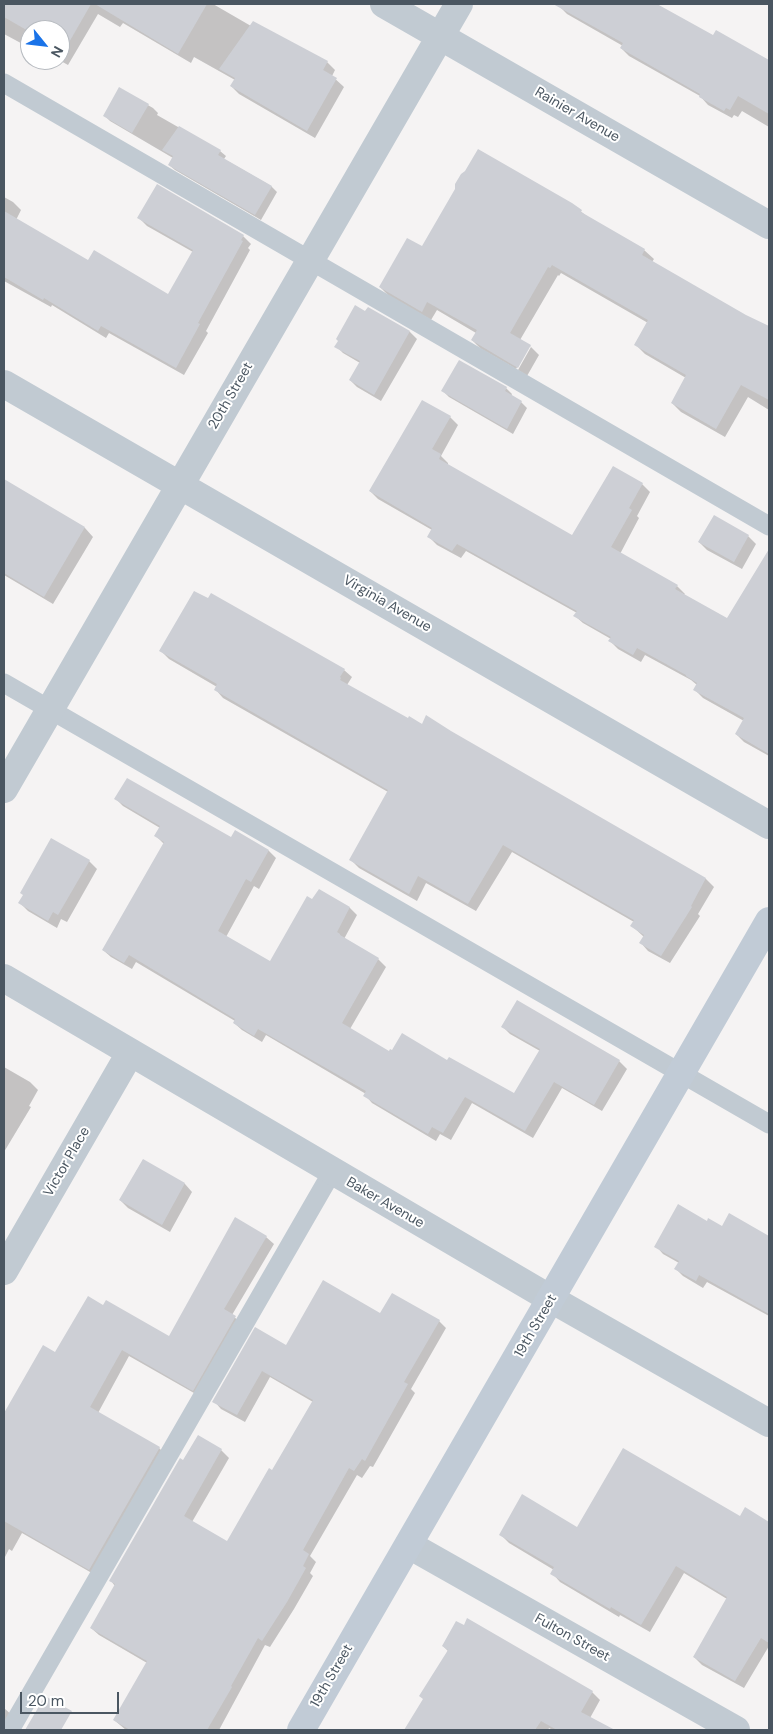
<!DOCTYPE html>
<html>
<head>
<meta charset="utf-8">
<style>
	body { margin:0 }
	#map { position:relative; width:773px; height:1734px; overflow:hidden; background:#f5f3f3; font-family:"DM Sans",sans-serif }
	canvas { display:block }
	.frame { position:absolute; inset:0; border:5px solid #4a5661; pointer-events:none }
	.north { position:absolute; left:20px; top:20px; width:50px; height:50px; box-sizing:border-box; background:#fff; border:1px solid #b7bbc0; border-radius:50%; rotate:119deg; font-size:14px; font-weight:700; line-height:20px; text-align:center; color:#4a5661 }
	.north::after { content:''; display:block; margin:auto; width:18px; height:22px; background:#1a73e8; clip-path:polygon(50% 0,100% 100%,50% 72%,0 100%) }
	.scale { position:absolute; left:20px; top:1692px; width:99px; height:22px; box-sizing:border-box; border:2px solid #4a5661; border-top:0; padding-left:6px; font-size:15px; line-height:18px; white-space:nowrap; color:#4a5661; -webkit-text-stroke:4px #fff; paint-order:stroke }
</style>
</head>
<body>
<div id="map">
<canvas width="773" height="1734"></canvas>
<div class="frame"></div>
<div class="north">N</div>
<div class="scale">20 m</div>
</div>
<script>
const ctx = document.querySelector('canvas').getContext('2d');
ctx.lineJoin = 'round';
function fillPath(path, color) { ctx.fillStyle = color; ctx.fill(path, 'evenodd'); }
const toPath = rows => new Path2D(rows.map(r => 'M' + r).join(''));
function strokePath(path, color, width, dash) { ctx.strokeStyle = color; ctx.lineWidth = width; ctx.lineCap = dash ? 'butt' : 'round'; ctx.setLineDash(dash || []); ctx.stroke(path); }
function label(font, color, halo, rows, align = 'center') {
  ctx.font = font + ' "DM Sans",sans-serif'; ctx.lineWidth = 4; ctx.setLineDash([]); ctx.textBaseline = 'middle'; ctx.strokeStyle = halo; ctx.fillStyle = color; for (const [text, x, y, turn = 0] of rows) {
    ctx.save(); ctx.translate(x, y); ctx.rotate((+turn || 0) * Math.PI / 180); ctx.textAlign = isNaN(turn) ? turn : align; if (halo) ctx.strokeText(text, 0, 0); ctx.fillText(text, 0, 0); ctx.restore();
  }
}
const shadow = toPath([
	[4,4,213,4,251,26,327,62,335,70,332,76,344,87,315,138,239,94,231,86,235,80,194,57,191,63,123,23,120,27,98,14,68,65,59,60,60,60,60,30,30,30,30,48,4,34],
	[560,4,655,4,714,37,717,32,769,61,769,127,742,111,738,117,734,115,732,118,708,105,700,96,629,56,621,48,623,46,567,14,559,6],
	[120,89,153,108,158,113,157,115,220,151,226,156,224,159,271,186,277,192,261,220,175,170,169,165,173,158,110,121,104,115],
	[4,197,13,202,21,210,16,220,88,262,168,296,193,252,147,226,139,218,243,236,251,244,248,248,250,250,206,331,208,333,184,375,109,333,106,338,52,305,51,307,4,281],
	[571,204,588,217,644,250,654,259,652,262,769,330,769,410,748,397,725,437,681,412,672,403,686,378,645,354,635,344,648,323,561,273,559,276,558,275,520,340,531,347,528,347,516,369,481,349,472,340,476,333,437,310,431,320,389,296,380,287,423,248],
	[368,308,410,332,417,339,381,401,357,387,350,380,360,363,343,353,336,346],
	[531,347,539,355,527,376,518,370],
	[506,388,512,394,511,396,521,402,527,408,513,434,449,397,443,391],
	[450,417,458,425,441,456,448,463,448,465,572,537,613,467,642,484,650,492,637,516,639,518,620,554,677,586,685,594,684,595,727,619,764,560,769,563,769,638,754,665,769,674,769,756,744,742,736,734,744,721,703,698,695,690,697,685,691,680,645,655,641,662,618,649,610,641,611,639,583,623,575,616,577,613,466,551,461,558,437,545,429,537,432,530,378,499,370,491],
	[4,481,85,528,93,537,53,604,4,575],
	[748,536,756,544,742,569,707,550,699,542],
	[161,651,344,670,352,677,347,685,408,720,450,732,706,879,714,887,698,914,700,916,670,963,648,951,641,943,644,937,632,926,634,922,512,852,476,911,426,883,417,901,359,868,351,860,388,792,223,698,216,690,217,687,169,659],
	[116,799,232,839,236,832,269,851,276,858,259,889,254,886,226,937,271,963,319,891,350,908,357,915,344,939,378,959,386,967,350,1029,390,1053,448,1062,514,1095,540,1051,510,1034,503,1027,517,1002,619,1061,627,1069,602,1111,562,1088,533,1138,472,1103,451,1140,440,1134,436,1141,372,1103,365,1095,366,1094,266,1035,262,1042,242,1030,234,1023,235,1021,136,962,132,969,111,957,103,950,164,844,156,836,160,828,123,806],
	[52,840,89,861,97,869,67,922,61,919,57,928,28,911,20,903],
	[4,1067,30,1082,38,1090,29,1106,31,1107,4,1152],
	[143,1160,185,1184,192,1192,170,1232,128,1208,120,1200],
	[729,1215,769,1237,769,1316,707,1282,703,1288,683,1276,676,1269,679,1263,663,1254,656,1246,707,1222,722,1228],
	[266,1237,274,1244,232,1315,242,1324,201,1397,129,1356,98,1413,159,1448,167,1456,97,1576,22,1533,12,1551,9,1549,4,1559,4,1421,14,1402,56,1354,103,1306,169,1337],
	[380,1315,439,1321,446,1328,411,1389,415,1393,373,1467,370,1466,362,1478,357,1475,310,1556,316,1562,310,1573,313,1576,294,1609,270,1647,265,1645,219,1730,126,1730,114,1720,147,1663,99,1635,91,1628,115,1586,111,1581,198,1437,221,1450,229,1458,192,1522,227,1543,273,1472,313,1402,270,1377,245,1422,221,1409,214,1401,286,1347],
	[745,1509,769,1524,769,1646,744,1688,702,1665,694,1657,727,1599,684,1573,650,1632,620,1615,619,1617,560,1582,552,1573,554,1570,509,1543,501,1535,740,1518],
	[443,1646,592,1692,600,1700,590,1718,612,1730,553,1730,549,1728,548,1730,405,1730,424,1699,448,1651],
	[4,1708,14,1717,4,1730]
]);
const building = toPath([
	[4,4,91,4,60,58,60,30,30,30,30,32,4,17],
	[95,4,207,4,178,54],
	[553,4,657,4,713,35,716,30,769,60,769,114,738,96,730,110,726,108,724,111,699,97,700,94,620,48,623,43],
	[253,21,328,61,323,70,337,78,307,131,230,86,235,78,219,69],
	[119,87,149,104,132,133,103,116],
	[179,126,221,150,218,155,272,186,255,215,168,165,173,156,162,150],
	[478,149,572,203,582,210,581,212,645,249,642,255,746,315,769,326,769,400,741,385,716,429,671,403,686,375,634,345,648,320,552,265,550,268,548,267,510,333,531,345,518,368,471,340,477,330,427,302,422,312,379,287,407,238,422,246,455,189,455,184,461,174,465,171],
	[157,184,244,235,241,240,243,241,198,323,200,324,176,368,101,326,98,331,44,298,43,300,4,277,4,211,88,260,94,250,168,294,193,250,137,218],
	[355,305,365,311,368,307,410,331,374,395,349,380,360,361,334,347,338,341,336,339],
	[459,360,507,387,505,391,522,401,507,429,441,391],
	[422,400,451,416,432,449,441,454,439,459,572,535,613,466,643,483,629,508,632,510,611,547,678,585,675,589,727,618,769,549,769,754,735,734,744,718,693,690,697,683,686,676,686,675,637,648,633,655,608,641,611,637,573,616,577,611,457,544,452,551,427,537,432,528,369,491],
	[4,479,85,527,44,597,4,573],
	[714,515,749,535,734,562,698,542],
	[194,591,208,598,211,593,345,669,340,677,341,678,340,680,408,718,409,716,422,724,426,715,451,731,706,878,691,906,692,907,661,956,639,943,644,935,630,926,634,920,503,845,468,904,418,876,409,894,349,860,388,790,214,690,217,684,159,651],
	[127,778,231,837,235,830,269,850,251,882,246,879,218,931,270,961,307,896,312,899,319,889,350,907,337,932,340,934,340,935,379,958,342,1023,389,1051,390,1049,392,1050,402,1033,447,1060,449,1057,514,1093,540,1049,501,1027,517,1000,620,1060,594,1105,554,1082,525,1131,465,1097,443,1133,432,1127,428,1134,363,1096,366,1091,258,1029,254,1036,233,1023,235,1019,129,955,124,963,102,950,164,842,154,836,160,826,114,799],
	[51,838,90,860,58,915,53,912,48,921,18,903,23,895,20,893],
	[143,1159,185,1183,162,1225,119,1200],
	[678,1204,707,1221,708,1218,722,1226,729,1213,769,1236,769,1314,699,1275,696,1281,674,1269,679,1261,654,1247],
	[235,1217,267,1236,224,1309,236,1316,193,1391,122,1350,90,1407,160,1447,89,1570,4,1521,4,1413,43,1345,55,1352,88,1296,103,1305,106,1300,169,1336],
	[323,1280,380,1313,392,1293,440,1320,404,1382,408,1384,365,1461,362,1459,354,1471,349,1468,303,1550,309,1554,303,1566,306,1568,287,1602,262,1641,258,1638,231,1686,232,1687,207,1730,130,1730,113,1720,147,1661,90,1628,115,1584,109,1581,180,1458,183,1460,198,1435,222,1449,184,1516,227,1541,269,1468,272,1470,313,1400,262,1371,237,1415,212,1402,255,1327,286,1345],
	[623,1448,740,1516,745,1507,769,1522,769,1643,761,1638,735,1681,693,1657,727,1597,676,1566,641,1625,611,1607,610,1609,550,1574,554,1567,499,1535,522,1494,577,1527],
	[467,1618,593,1691,581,1712,615,1730,557,1730,541,1721,535,1730,404,1730,423,1699,419,1696,448,1650,442,1646,456,1621,464,1625],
	[45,1696,72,1711,61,1730,25,1730]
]);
const lane = toPath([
	[4,83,769,526],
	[4,683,769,1124],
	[10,1730,332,1172]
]);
const street = toPath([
	[384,4,769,225],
	[4,384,769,825],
	[4,789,459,4],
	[4,978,551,1299,769,1423],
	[4,1271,130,1053],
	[409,1545,736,1730]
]);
const secondary = toPath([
	[301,1730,769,921]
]);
const streetNames = [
	["Rainier Avenue",577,115,30],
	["20th Street",231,396,-60],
	["Virginia Avenue",387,604,30],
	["Victor Place",67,1162,-60],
	["Baker Avenue",385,1203,30],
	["19th Street",536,1326,-60],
	["Fulton Street",572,1638,29],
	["19th Street",332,1676,-60]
];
fillPath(shadow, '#0003');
fillPath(building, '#cdcfd5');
strokePath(lane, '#c1cad2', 19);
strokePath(street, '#c1cad2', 28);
strokePath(secondary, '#c1cbd6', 28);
label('14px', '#4a5661', '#fff', streetNames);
</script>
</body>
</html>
